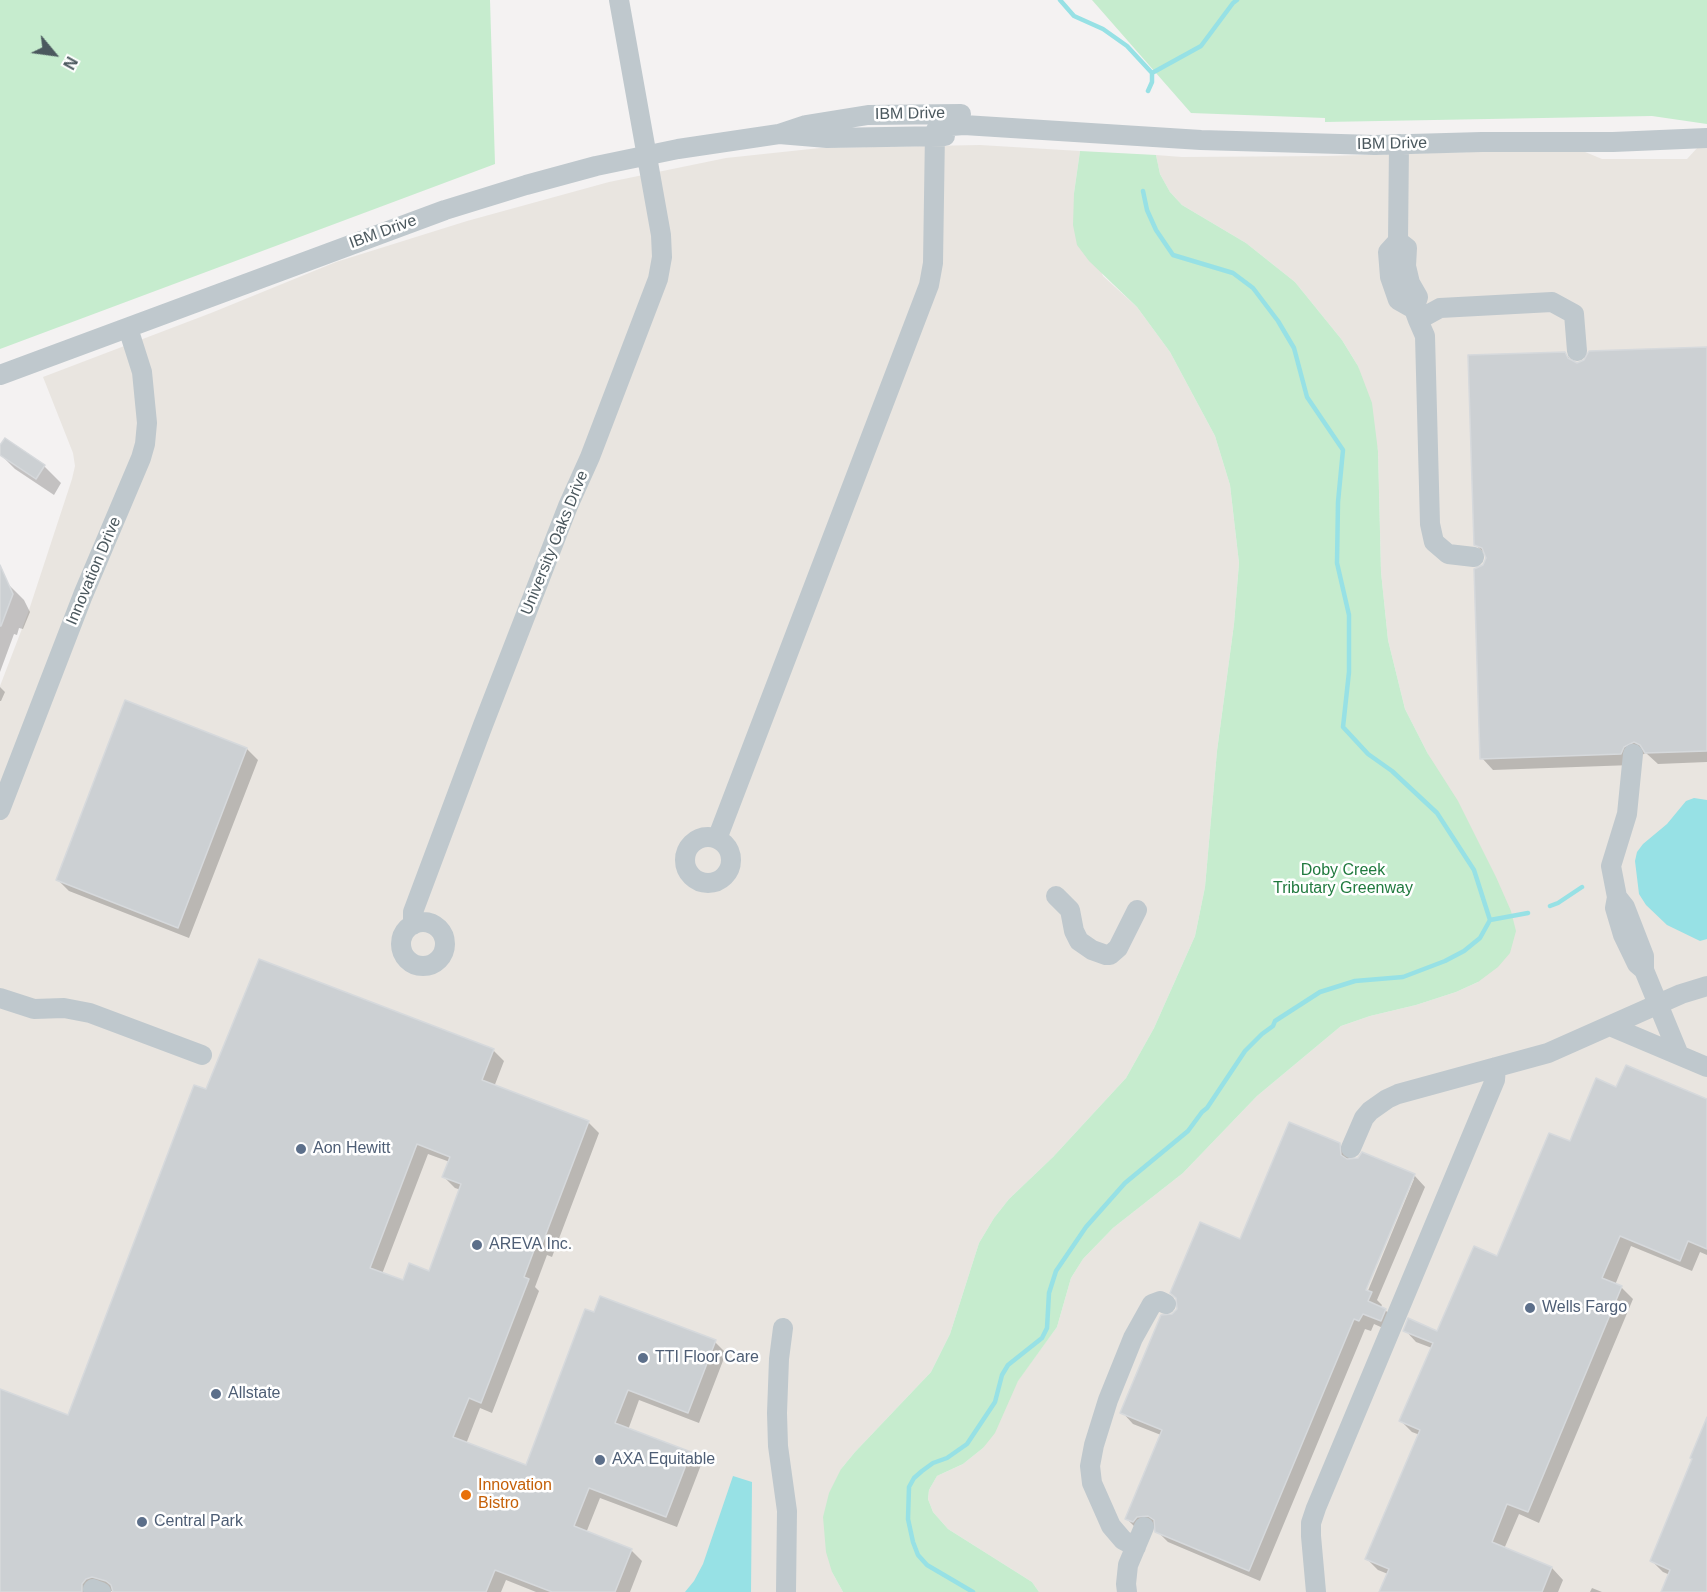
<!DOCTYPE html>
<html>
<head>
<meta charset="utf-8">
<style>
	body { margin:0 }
	#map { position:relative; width:1707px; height:1592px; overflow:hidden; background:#f4f2f2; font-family:Arial,sans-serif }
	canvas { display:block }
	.north { position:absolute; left:24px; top:24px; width:60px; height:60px; -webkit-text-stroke:4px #fff; paint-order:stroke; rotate:119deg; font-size:16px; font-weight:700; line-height:24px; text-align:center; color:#4b585e }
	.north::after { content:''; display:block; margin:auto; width:21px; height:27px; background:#4b585e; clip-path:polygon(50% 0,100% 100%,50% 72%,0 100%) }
</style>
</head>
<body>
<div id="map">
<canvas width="1707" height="1592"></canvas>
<div class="north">N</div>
</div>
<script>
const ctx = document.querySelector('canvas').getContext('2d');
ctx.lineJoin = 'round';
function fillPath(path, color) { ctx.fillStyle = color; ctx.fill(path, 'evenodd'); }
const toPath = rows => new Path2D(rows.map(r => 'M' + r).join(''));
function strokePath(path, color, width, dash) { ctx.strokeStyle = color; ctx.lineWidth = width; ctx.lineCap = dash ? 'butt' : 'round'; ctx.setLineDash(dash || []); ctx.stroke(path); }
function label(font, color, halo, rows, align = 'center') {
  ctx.font = font + ' Arial,sans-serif'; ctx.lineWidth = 5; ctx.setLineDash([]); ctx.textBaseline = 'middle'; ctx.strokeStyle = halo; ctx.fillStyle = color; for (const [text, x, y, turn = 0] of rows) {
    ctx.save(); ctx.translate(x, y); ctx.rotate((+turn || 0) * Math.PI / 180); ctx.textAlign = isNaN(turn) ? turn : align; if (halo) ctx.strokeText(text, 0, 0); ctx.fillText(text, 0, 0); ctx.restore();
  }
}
const commercial = toPath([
	[980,145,1080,151,1074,193,1103,276,1137,307,1170,352,1215,436,1230,485,1239,563,1234,624,1217,751,1205,887,1195,936,1154,1028,1126,1078,1053,1157,1009,1199,994,1218,979,1243,950,1334,931,1372,855,1452,841,1469,832,1572,843,1592,0,1592,0,686,28,613,72,479,75,466,73,453,43,377,211,313,336,262,467,221,609,182,726,158,820,148],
	[1698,147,1707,148,1707,1592,1039,1592,1032,1582,948,1529,933,1512,928,1499,929,1490,937,1476,963,1464,983,1448,1018,1380,1057,1327,1071,1278,1083,1259,1113,1228,1183,1173,1257,1096,1341,1026,1370,1016,1416,1005,1456,992,1478,982,1428,754,1405,709,1388,640,1381,572,1378,451,1358,366,1342,340,1295,282,1246,243,1182,205,1170,192,1160,174,1156,155,1182,157,1327,156,1578,149,1602,159,1687,159]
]);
const green = toPath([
	[0,0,490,0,495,164,0,349],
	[1092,0,1707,0,1707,124,1652,116,1325,122,1325,118,1191,113],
	[1080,151,1156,155,1160,174,1170,192,1182,205,1246,243,1295,282,1342,340,1358,366,1372,403,1378,451,1381,572,1388,640,1405,709,1428,754,1458,801,1496,877,1511,911,1516,931,1510,953,1498,967,1478,982,1456,992,1416,1005,1370,1016,1341,1026,1257,1096,1183,1173,1113,1228,1083,1259,1071,1278,1057,1327,1018,1381,995,1433,983,1448,963,1464,937,1476,929,1490,928,1499,933,1512,948,1529,1032,1582,1039,1592,843,1592,832,1572,826,1552,823,1517,829,1493,841,1469,855,1452,931,1372,950,1334,979,1243,994,1218,1009,1199,1053,1157,1126,1078,1154,1028,1195,936,1205,887,1217,751,1234,624,1239,563,1230,485,1215,436,1170,352,1137,307,1089,261,1077,245,1073,225,1074,193]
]);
const water = toPath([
	[1694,798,1707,800,1707,939,1700,941,1667,925,1646,905,1639,894,1635,861,1637,852,1643,844,1667,824,1686,801],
	[733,1476,752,1482,751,1592,685,1592,694,1581,703,1564]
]);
const shadow = toPath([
	[1707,348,1707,762,1658,764,1646,753,1635,758,1632,765,1493,770,1482,758,1484,566,1487,556,1475,544,1564,353,1577,365],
	[0,448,44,466,61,483,54,495,15,469,0,454],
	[0,580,7,583,24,600,30,612,23,629,19,628,17,635,14,634,0,672],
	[0,687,5,692,1,701,0,701],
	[247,749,258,760,189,938,69,891,58,880],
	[493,1050,504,1061,494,1087,588,1122,599,1133,552,1257,547,1255,535,1287,539,1291,492,1413,480,1408,466,1444,527,1467,586,1311,715,1342,726,1353,699,1423,639,1400,628,1430,690,1454,701,1465,677,1527,600,1498,586,1533,631,1550,642,1561,630,1592,536,1592,506,1580,501,1592,114,1592,103,1588,96,1592,0,1592,0,1391,69,1417,207,1091],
	[428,1154,450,1162,444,1177,455,1188,461,1190,429,1273,404,1282,382,1274],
	[1617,1088,1707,1101,1707,1255,1700,1252,1692,1271,1631,1246,1615,1285,1622,1288,1633,1299,1539,1523,1519,1514,1504,1549,1552,1568,1563,1580,1558,1592,1381,1592,1388,1574,1378,1570,1367,1559,1420,1435,1412,1432,1401,1421,1432,1348,1416,1342,1405,1330,1438,1333,1498,1258,1570,1143],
	[1339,1144,1351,1156,1351,1160,1414,1175,1425,1187,1377,1300,1382,1305,1380,1308,1385,1310,1397,1321,1392,1332,1374,1324,1371,1331,1365,1329,1260,1581,1168,1542,1157,1531,1156,1527,1138,1530,1127,1519,1161,1435,1133,1424,1122,1412,1173,1316,1241,1241],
	[1411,1179,1414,1179,1365,1298,1362,1296],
	[1707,1426,1707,1592,1663,1592,1670,1575,1663,1572,1652,1561],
	[1592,1588,1602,1592,1590,1592]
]);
const stream = toPath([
	[1060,0,1074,16,1103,29,1127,46,1152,73,1152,82,1148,91],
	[1152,73,1201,46,1233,3,1237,0],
	[1550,906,1558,903,1582,887],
	[1490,920,1528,913],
	[973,1592,927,1565,918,1555,913,1542,908,1519,909,1487,914,1478,922,1471,933,1463,947,1458,967,1444,995,1402,1002,1375,1008,1365,1042,1338,1047,1328,1049,1293,1056,1271,1086,1227,1125,1183,1188,1131,1202,1112,1207,1108,1245,1051,1262,1034,1273,1026,1275,1021,1320,992,1355,981,1403,977,1445,961,1464,951,1480,938,1490,920,1474,870,1437,813,1392,771,1368,754,1343,727,1349,672,1349,615,1337,563,1338,502,1343,450,1307,397,1294,348,1278,321,1253,288,1233,273,1173,255,1156,230,1147,210,1143,191]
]);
const building = toPath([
	[1707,347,1707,751,1645,753,1640,745,1634,742,1624,747,1621,754,1480,759,1474,569,1483,565,1486,558,1482,548,1474,545,1468,355,1565,352,1568,358,1577,363,1584,360,1589,351,1707,347],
	[5,438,45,465,36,479,0,455,0,445,5,438],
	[0,565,13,594,1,626,0,626,0,565],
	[125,700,247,748,178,928,56,880,125,700],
	[259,959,494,1049,482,1080,589,1121,541,1247,536,1245,524,1277,529,1279,481,1403,469,1398,453,1437,526,1465,585,1309,594,1312,600,1296,716,1340,688,1413,628,1390,615,1423,691,1452,666,1517,589,1488,574,1526,632,1549,615,1592,552,1592,495,1570,486,1592,113,1592,111,1585,106,1581,92,1577,86,1579,82,1584,82,1592,0,1592,0,1389,68,1415,194,1085,206,1089,259,959],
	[417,1144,450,1157,442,1177,461,1184,429,1271,409,1263,403,1280,370,1268,417,1144],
	[1626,1065,1707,1099,1707,1249,1688,1241,1680,1261,1620,1236,1602,1278,1622,1286,1528,1512,1507,1504,1492,1542,1552,1567,1542,1592,1379,1592,1389,1569,1365,1559,1420,1430,1399,1421,1433,1343,1403,1331,1408,1318,1437,1331,1474,1246,1497,1256,1549,1133,1570,1141,1596,1078,1616,1087,1626,1065],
	[1289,1122,1340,1143,1341,1155,1347,1159,1358,1158,1362,1152,1415,1174,1366,1290,1372,1292,1368,1301,1386,1309,1381,1321,1363,1314,1359,1321,1354,1319,1249,1571,1155,1532,1154,1520,1148,1516,1137,1517,1133,1522,1125,1519,1162,1430,1120,1413,1161,1315,1172,1314,1177,1309,1176,1298,1170,1293,1200,1222,1240,1239,1289,1122],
	[1707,1417,1707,1592,1661,1592,1670,1570,1650,1561,1692,1459,1690,1458,1707,1417]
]);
const minor = toPath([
	[779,134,806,125,868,115,961,114],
	[1399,144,1398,241,1388,252,1390,277,1398,300,1414,309,1418,320,1440,308,1552,302,1574,314,1577,351],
	[1398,241,1407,248,1406,266,1410,283,1418,297,1414,309],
	[1418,320,1425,336,1430,524,1434,542,1448,554,1474,557],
	[0,375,445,210,526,185,596,166,678,149,779,134,827,138,945,136],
	[0,810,83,595,141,458,145,444,147,423,142,372,128,328],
	'685 860a23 23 0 1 1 46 0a23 23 0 1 1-46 0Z',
	[717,839,929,285,933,263,935,132,938,127,964,125,1201,140,1375,145,1482,142,1613,142,1707,138],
	[1056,896,1070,910,1074,931,1079,941,1092,950,1106,955,1110,955,1118,948,1137,910],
	[1617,897,1611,866,1627,814,1633,754],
	'401 944a22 22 0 1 1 44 0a22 22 0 1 1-44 0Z',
	[413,925,413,912,483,725,568,506,590,457,658,279,662,257,661,235,619,0],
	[1644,970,1637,964,1623,935,1615,908,1617,897,1625,907,1644,956,1644,970,1679,1055],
	[0,998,34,1009,64,1008,90,1013,202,1055],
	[1610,1026,1707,1067],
	[1351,1148,1364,1118,1370,1111,1387,1099,1398,1094,1548,1053,1681,994,1707,986],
	[783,1328,779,1359,777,1413,778,1446,787,1511,786,1592],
	[1136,1547,1123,1540,1111,1526,1092,1483,1090,1466,1094,1445,1108,1400,1133,1338,1152,1304,1160,1301,1166,1304],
	[93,1589,101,1592],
	[1127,1592,1126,1584,1128,1565,1144,1527],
	[1316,1592,1311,1536,1311,1523,1316,1508,1495,1080,1496,1067]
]);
const markers = [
	[301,1149,6,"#5c6f8a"],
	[477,1245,6,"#5c6f8a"],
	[1530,1308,6,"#5c6f8a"],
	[643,1358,6,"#5c6f8a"],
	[216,1394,6,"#5c6f8a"],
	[600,1460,6,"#5c6f8a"],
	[466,1495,6,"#e8710a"],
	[142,1522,6,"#5c6f8a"]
];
const streetNames = [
	["IBM Drive",910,114,-1],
	["IBM Drive",1392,144,-1],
	["IBM Drive",383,232,-20],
	["University Oaks Drive",555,543,-68],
	["Innovation Drive",94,571,-67]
];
const parkNames = [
	["Doby Creek",1343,871],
	["Tributary Greenway",1343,889]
];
const serviceNames = [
	["Aon Hewitt",313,1149],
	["AREVA Inc.",489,1245],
	["Wells Fargo",1542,1308],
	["TTI Floor Care",655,1358],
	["Allstate",228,1394],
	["AXA Equitable",612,1460],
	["Central Park",154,1522]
];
const foodNames = [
	["Innovation",478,1486],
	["Bistro",478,1504]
];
fillPath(commercial, '#e9e5e0');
fillPath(green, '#c6ecce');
fillPath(water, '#97e1e5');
fillPath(shadow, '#0003');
strokePath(stream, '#97e1e5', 4.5);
fillPath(building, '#ccd0d3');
strokePath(building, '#d6d9dc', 1.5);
strokePath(minor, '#bfc8cd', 20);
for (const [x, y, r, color] of markers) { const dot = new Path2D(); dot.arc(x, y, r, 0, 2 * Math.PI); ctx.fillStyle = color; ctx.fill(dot); strokePath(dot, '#fff', 2); }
label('16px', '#4b585e', '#fff', streetNames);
label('16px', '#217a3f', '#fff', parkNames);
label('16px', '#4e5e75', '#fff', serviceNames, 'left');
label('16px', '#c56008', '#fff', foodNames, 'left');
</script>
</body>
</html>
